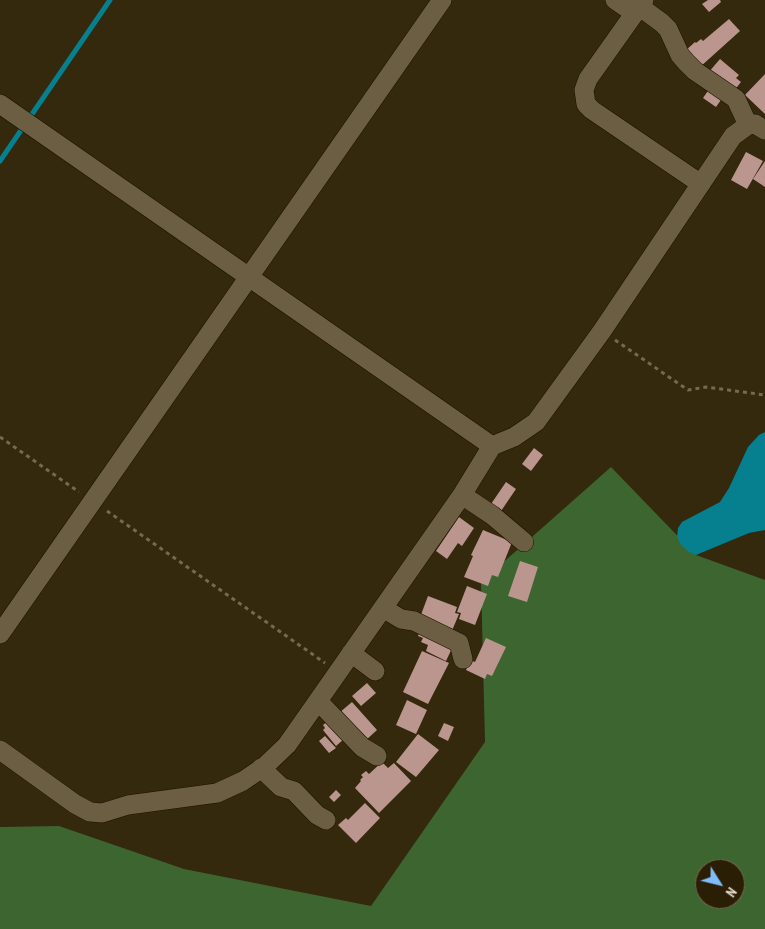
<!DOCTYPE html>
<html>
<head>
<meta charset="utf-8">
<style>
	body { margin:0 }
	#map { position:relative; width:765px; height:929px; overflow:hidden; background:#34280d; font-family:"PT Sans Narrow",sans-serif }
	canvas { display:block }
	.north { position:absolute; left:695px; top:859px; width:50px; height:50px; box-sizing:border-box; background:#2a1e04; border:1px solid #746a54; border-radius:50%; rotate:126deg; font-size:14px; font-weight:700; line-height:20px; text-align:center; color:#e4dccd }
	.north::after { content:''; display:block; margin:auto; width:18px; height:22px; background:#7ebdf9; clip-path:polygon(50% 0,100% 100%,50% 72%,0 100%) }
</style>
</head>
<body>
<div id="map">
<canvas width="765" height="929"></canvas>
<div class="north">N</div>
</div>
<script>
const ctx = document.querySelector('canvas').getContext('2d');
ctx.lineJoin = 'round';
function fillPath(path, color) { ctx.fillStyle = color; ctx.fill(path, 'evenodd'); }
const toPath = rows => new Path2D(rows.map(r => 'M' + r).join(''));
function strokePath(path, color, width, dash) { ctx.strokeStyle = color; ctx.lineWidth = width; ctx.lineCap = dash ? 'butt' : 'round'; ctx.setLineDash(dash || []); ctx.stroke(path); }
const forest = toPath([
	[611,467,696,555,765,580,765,929,0,929,0,827,59,826,184,869,371,906,485,742,481,582],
	[705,869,735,869,735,899,705,899]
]);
const water = toPath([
	[765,432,765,530,749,533,696,555,689,552,681,545,677,537,678,528,682,522,720,502,729,488,748,447,759,435]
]);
const stream = toPath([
	[0,161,110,0]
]);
const building = toPath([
	[708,0,720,0,721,2,709,12,702,4],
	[729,19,740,31,700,67,685,51,695,42,696,43,701,39,703,41],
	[720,59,739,75,736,78,741,82,733,92,708,73],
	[765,74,765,114,745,95],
	[710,88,723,97,716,107,703,98],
	[746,152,763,161,747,189,731,180],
	[765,161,765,187,753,179],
	[534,448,543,455,531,471,522,464],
	[506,482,516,489,499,514,489,507],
	[459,517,474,528,462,546,458,543,447,559,436,551],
	[483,530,512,542,498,577,492,575,488,586,464,577,473,556,471,555],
	[520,561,538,567,527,602,508,596],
	[467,586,487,594,475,625,459,619,461,613,457,612],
	[428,596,457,607,455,613,459,614,451,633,419,620],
	[421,628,454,644,446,661,426,651,428,645,421,642,423,638,418,636],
	[486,638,506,647,492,676,487,674,485,679,466,670,470,660,475,662],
	[422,651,449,663,428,704,403,692],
	[367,683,376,693,361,706,352,696],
	[407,700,427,710,416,734,396,725],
	[352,702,377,730,365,741,339,713],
	[329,720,344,739,336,746,323,730,325,728,323,725],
	[444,723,454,727,448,741,438,736],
	[418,734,439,750,416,777,396,762],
	[325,736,336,748,329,753,319,741],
	[382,762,388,768,394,763,411,781,379,813,355,788,361,781,360,780,363,777,361,775,366,771,369,774],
	[336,790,341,795,334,802,329,797],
	[365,803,380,818,356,843,338,825,346,818,348,820]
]);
const path = toPath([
	[615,340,688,390,706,387,765,395],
	[0,437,79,492],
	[107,511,325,663]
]);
const minor = toPath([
	[615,0,634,13],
	[644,0,588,79,584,90,586,104,592,110,701,184],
	[639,6,662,23,668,29,680,55,686,62,695,71,736,99,748,125],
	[0,104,492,446,462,495,287,745,265,766,243,781,217,793,128,805,102,813,90,812,75,804,0,750],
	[492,446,514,437,536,422,602,331,733,136,748,125,755,124,765,130],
	[462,495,492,515,524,542],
	[383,608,401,619,414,621,459,643,463,659],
	[0,634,442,0],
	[351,653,375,671],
	[318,701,362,747,377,756],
	[261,768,281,787,294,791,317,815,326,820]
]);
fillPath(forest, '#3d652f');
fillPath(water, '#06808f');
strokePath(stream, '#06808f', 5);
fillPath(building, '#ba968f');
strokePath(minor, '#1b1000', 20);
strokePath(path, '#746a53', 3, [4, 4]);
strokePath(minor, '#6c5e43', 19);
</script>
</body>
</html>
